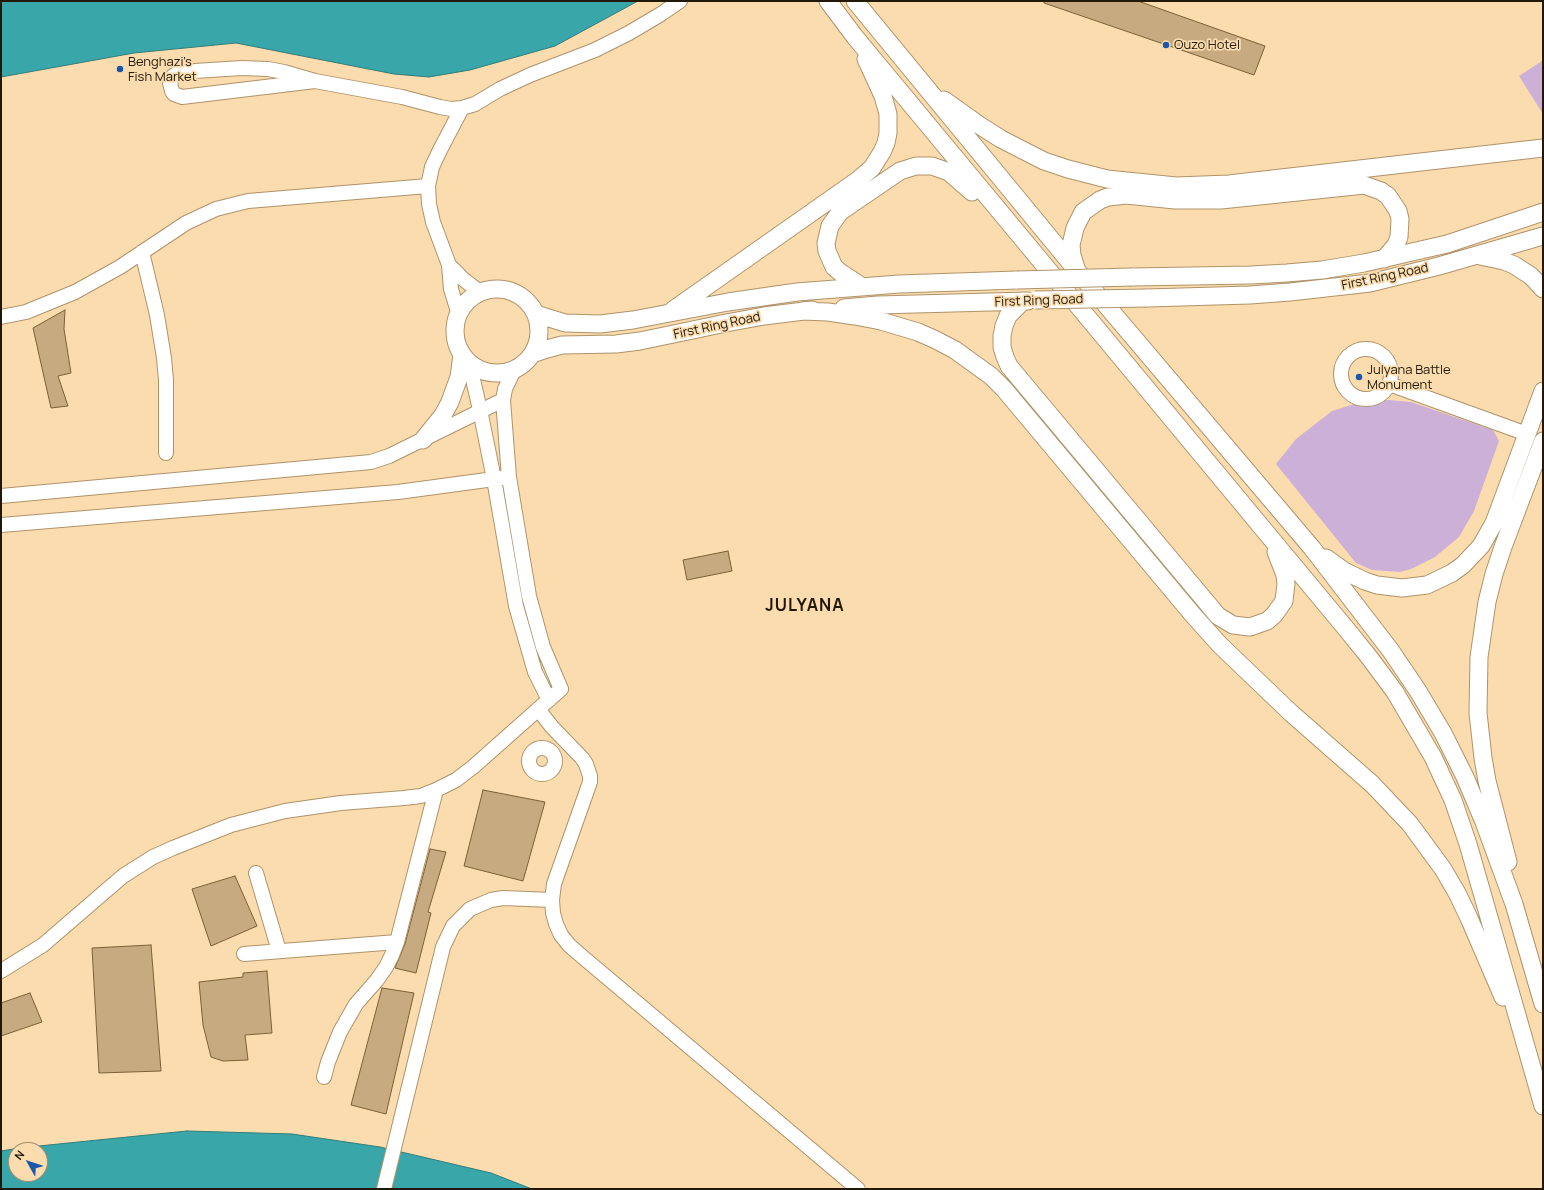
<!DOCTYPE html>
<html>
<head>
<meta charset="utf-8">
<style>
	body { margin:0 }
	#map { position:relative; width:1544px; height:1190px; overflow:hidden; background:#fadcaf; font-family:Manrope,sans-serif }
	canvas { display:block }
	.frame { position:absolute; inset:0; border:2px solid #221807; pointer-events:none }
	.north { position:absolute; left:8px; top:1142px; width:40px; height:40px; box-sizing:border-box; background:#fadcaf; border:1px solid #a48e6c; border-radius:50%; rotate:309deg; font-size:11px; font-weight:700; line-height:16px; text-align:center; color:#221807 }
	.north::after { content:''; display:block; margin:auto; width:14px; height:18px; background:#1c58a9; clip-path:polygon(50% 0,100% 100%,50% 72%,0 100%) }
</style>
</head>
<body>
<div id="map">
<canvas width="1544" height="1190"></canvas>
<div class="frame"></div>
<div class="north">N</div>
</div>
<script>
const ctx = document.querySelector('canvas').getContext('2d');
ctx.lineJoin = 'round';
function fillPath(path, color) { ctx.fillStyle = color; ctx.fill(path, 'evenodd'); }
const toPath = rows => new Path2D(rows.map(r => 'M' + r).join(''));
function strokePath(path, color, width, dash) { ctx.strokeStyle = color; ctx.lineWidth = width; ctx.lineCap = dash ? 'butt' : 'round'; ctx.setLineDash(dash || []); ctx.stroke(path); }
function label(font, color, halo, rows, align = 'center') {
  ctx.font = font + ' Manrope,sans-serif'; ctx.lineWidth = 3.5; ctx.setLineDash([]); ctx.textBaseline = 'middle'; ctx.strokeStyle = halo; ctx.fillStyle = color; for (const [text, x, y, turn = 0] of rows) {
    ctx.save(); ctx.translate(x, y); ctx.rotate((+turn || 0) * Math.PI / 180); ctx.textAlign = isNaN(turn) ? turn : align; if (halo) ctx.strokeText(text, 0, 0); ctx.fillText(text, 0, 0); ctx.restore();
  }
}
const green = toPath([
	[1542,61,1543,63,1543,114,1519,76],
	[1389,400,1411,402,1493,430,1499,441,1474,511,1459,537,1435,557,1411,569,1400,572,1372,570,1356,563,1276,464,1296,439,1332,411,1364,401]
]);
const water = toPath([
	[1,1,638,1,555,46,470,70,429,77,394,74,236,43,134,53,1,77,1,1],
	[187,1131,292,1134,380,1147,491,1173,532,1189,1,1189,1,1151,19,1148,187,1131],
	[16,1150,40,1150,40,1174,16,1174,16,1150]
]);
const building = toPath([
	[1044,1,1138,1,1265,46,1254,75,1044,3,1044,1],
	[65,310,64,329,71,373,58,376,68,406,51,408,33,328,65,310],
	[728,551,732,571,687,580,683,560,728,551],
	[483,790,545,802,523,881,464,866,483,790],
	[430,849,446,852,428,912,431,913,416,973,395,968,405,944,430,849],
	[235,876,257,926,211,946,192,889,235,876],
	[151,945,161,1071,99,1073,92,948,151,945],
	[267,971,272,1033,245,1035,248,1060,223,1061,211,1057,203,1025,199,982,243,977,243,973,267,971],
	[382,988,414,993,386,1114,351,1105,382,988],
	[30,993,42,1022,1,1036,1,1003,30,993]
]);
const minor = toPath([
	[315,81,182,97,174,94,172,91,170,83,173,76,179,72,242,68,268,69,284,72,315,81,402,97,440,107,451,109,462,108,475,104,500,89,530,75,595,50,629,33,661,14,680,1],
	[142,252,157,315,164,358,166,380,166,453],
	[449,265,463,279,481,293],
	[459,315,451,289,449,265,433,222,429,204,428,186,432,167,440,150,462,108],
	[1,317,26,312,75,292,120,267,186,223,216,209,248,201,428,186],
	'1341 374a25 25 0 1 1 50 0a25 25 0 1 1-50 0Z',
	[469,362,480,410,494,479,516,606,535,672,549,700],
	[1389,384,1527,434],
	[1,496,371,462,389,456,503,400],
	[1,525,398,492,509,477],
	[538,709,552,727,582,758,586,764,590,776,590,782,554,884,552,900,553,913,556,924,561,935,569,945,578,953,858,1189],
	'529 761a13 13 0 1 1 26 0a13 13 0 1 1-26 0Z',
	[256,873,279,951],
	[244,954,397,942],
	[1,971,43,945,123,876,153,857,173,848,231,825,285,811,341,803,404,798,421,796,436,790,456,780,473,767,561,689,543,647,529,596,509,477,503,400,505,389,514,370],
	[324,1077,328,1062,340,1032,356,1004,377,980,386,967,392,955,397,942,436,790],
	[384,1189,443,947,453,926,470,909,491,900,503,898,552,900]
]);
const major = toPath([
	[828,1,855,37,1274,542,1348,631,1369,657,1395,692,1433,757,1453,800,1468,844,1543,1106],
	[855,1,1078,272,1312,548,1391,651,1418,691,1443,733,1465,777,1484,822,1514,904,1543,1004],
	[944,100,979,125,1001,139,1044,161,1068,169,1107,179,1176,186,1229,184,1543,148],
	[1480,256,1504,261,1514,265,1531,276,1543,289],
	[1076,268,1072,255,1071,245,1075,228,1083,212,1100,200,1108,197,1126,195,1175,200,1221,200,1355,186,1364,185,1381,191,1388,196,1398,211,1400,219,1399,237,1396,245,1384,259],
	[1132,277,1251,275,1287,273,1322,270,1364,263,1447,244,1543,212],
	[861,286,841,273,834,267,827,251,826,243,830,226,840,212,900,171,916,166,932,166,949,172,972,192],
	'455 331a42 42 0 1 1 84 0a42 42 0 1 1-84 0Z',
	[1147,298,1250,295,1290,292,1370,283,1439,266,1543,236],
	[1023,301,1008,316,1004,326,1002,336,1002,347,1005,357,1009,366,1218,616,1233,625,1250,627,1267,621,1274,615,1284,601,1286,584,1285,575,1276,552],
	[844,308,878,305,1028,301],
	[673,310,858,180,872,168,882,152,886,143,888,133,888,114,883,96,866,59],
	[802,311,828,312,855,316,881,321,918,332,936,340,955,350,991,376,1004,389,1193,615,1220,645,1291,713,1372,784,1410,824,1443,869,1457,893,1469,918,1503,997],
	[536,314,565,323,600,324,633,320,728,302,797,292,899,284,1017,280],
	[532,354,547,349,562,345,616,344,640,341,726,323,764,316,812,310],
	[423,440,443,415,450,402,459,377,462,354],
	[1326,558,1344,571,1365,581,1377,585,1402,588,1427,585,1452,573,1463,565,1481,546,1494,523,1543,391],
	[1508,862,1487,781,1483,758,1478,713,1479,657,1487,602,1494,574,1503,547,1543,441]
]);
const majorBridge = toPath([
	[1017,280,1132,277],
	[1035,300,1147,298]
]);
const markers = [
	[1166,45,4,"#1c58a9"],
	[120,69,4,"#1c58a9"],
	[1359,377,4,"#1c58a9"]
];
const poiNames = [
	["Ouzo Hotel",1174,45],
	["Benghazi's",128,62],
	["Fish Market",128,77],
	["Julyana Battle",1367,370],
	["Monument",1367,385]
];
const streetNames = [
	["First Ring Road",1385,277,-12],
	["First Ring Road",1039,301,-2],
	["First Ring Road",717,326,-12]
];
const districtNames = [
	["JULYANA",805,606]
];
fillPath(green, '#cdb0d7');
fillPath(water, '#39a7aa');
strokePath(water, '#327c79', 1);
fillPath(building, '#c7aa7f');
strokePath(building, '#7b6037', 1);
strokePath(minor, '#af9369', 16);
strokePath(major, '#af9369', 19);
strokePath(minor, '#fff', 14);
strokePath(major, '#fff', 17);
strokePath(majorBridge, '#af9369', 19, []);
strokePath(majorBridge, '#fff', 17);
for (const [x, y, r, color] of markers) { const dot = new Path2D(); dot.arc(x, y, r, 0, 2 * Math.PI); ctx.fillStyle = color; ctx.fill(dot); strokePath(dot, '#fadcaf', 1.5); }
label('13px', '#221807', '#fadcaf', poiNames, 'left');
label('13px', '#221807', '#fadcaf', streetNames);
ctx.letterSpacing = '1px';
label('bold 17px', '#221807', '#fadcaf', districtNames);
ctx.letterSpacing = '0px';
</script>
</body>
</html>
